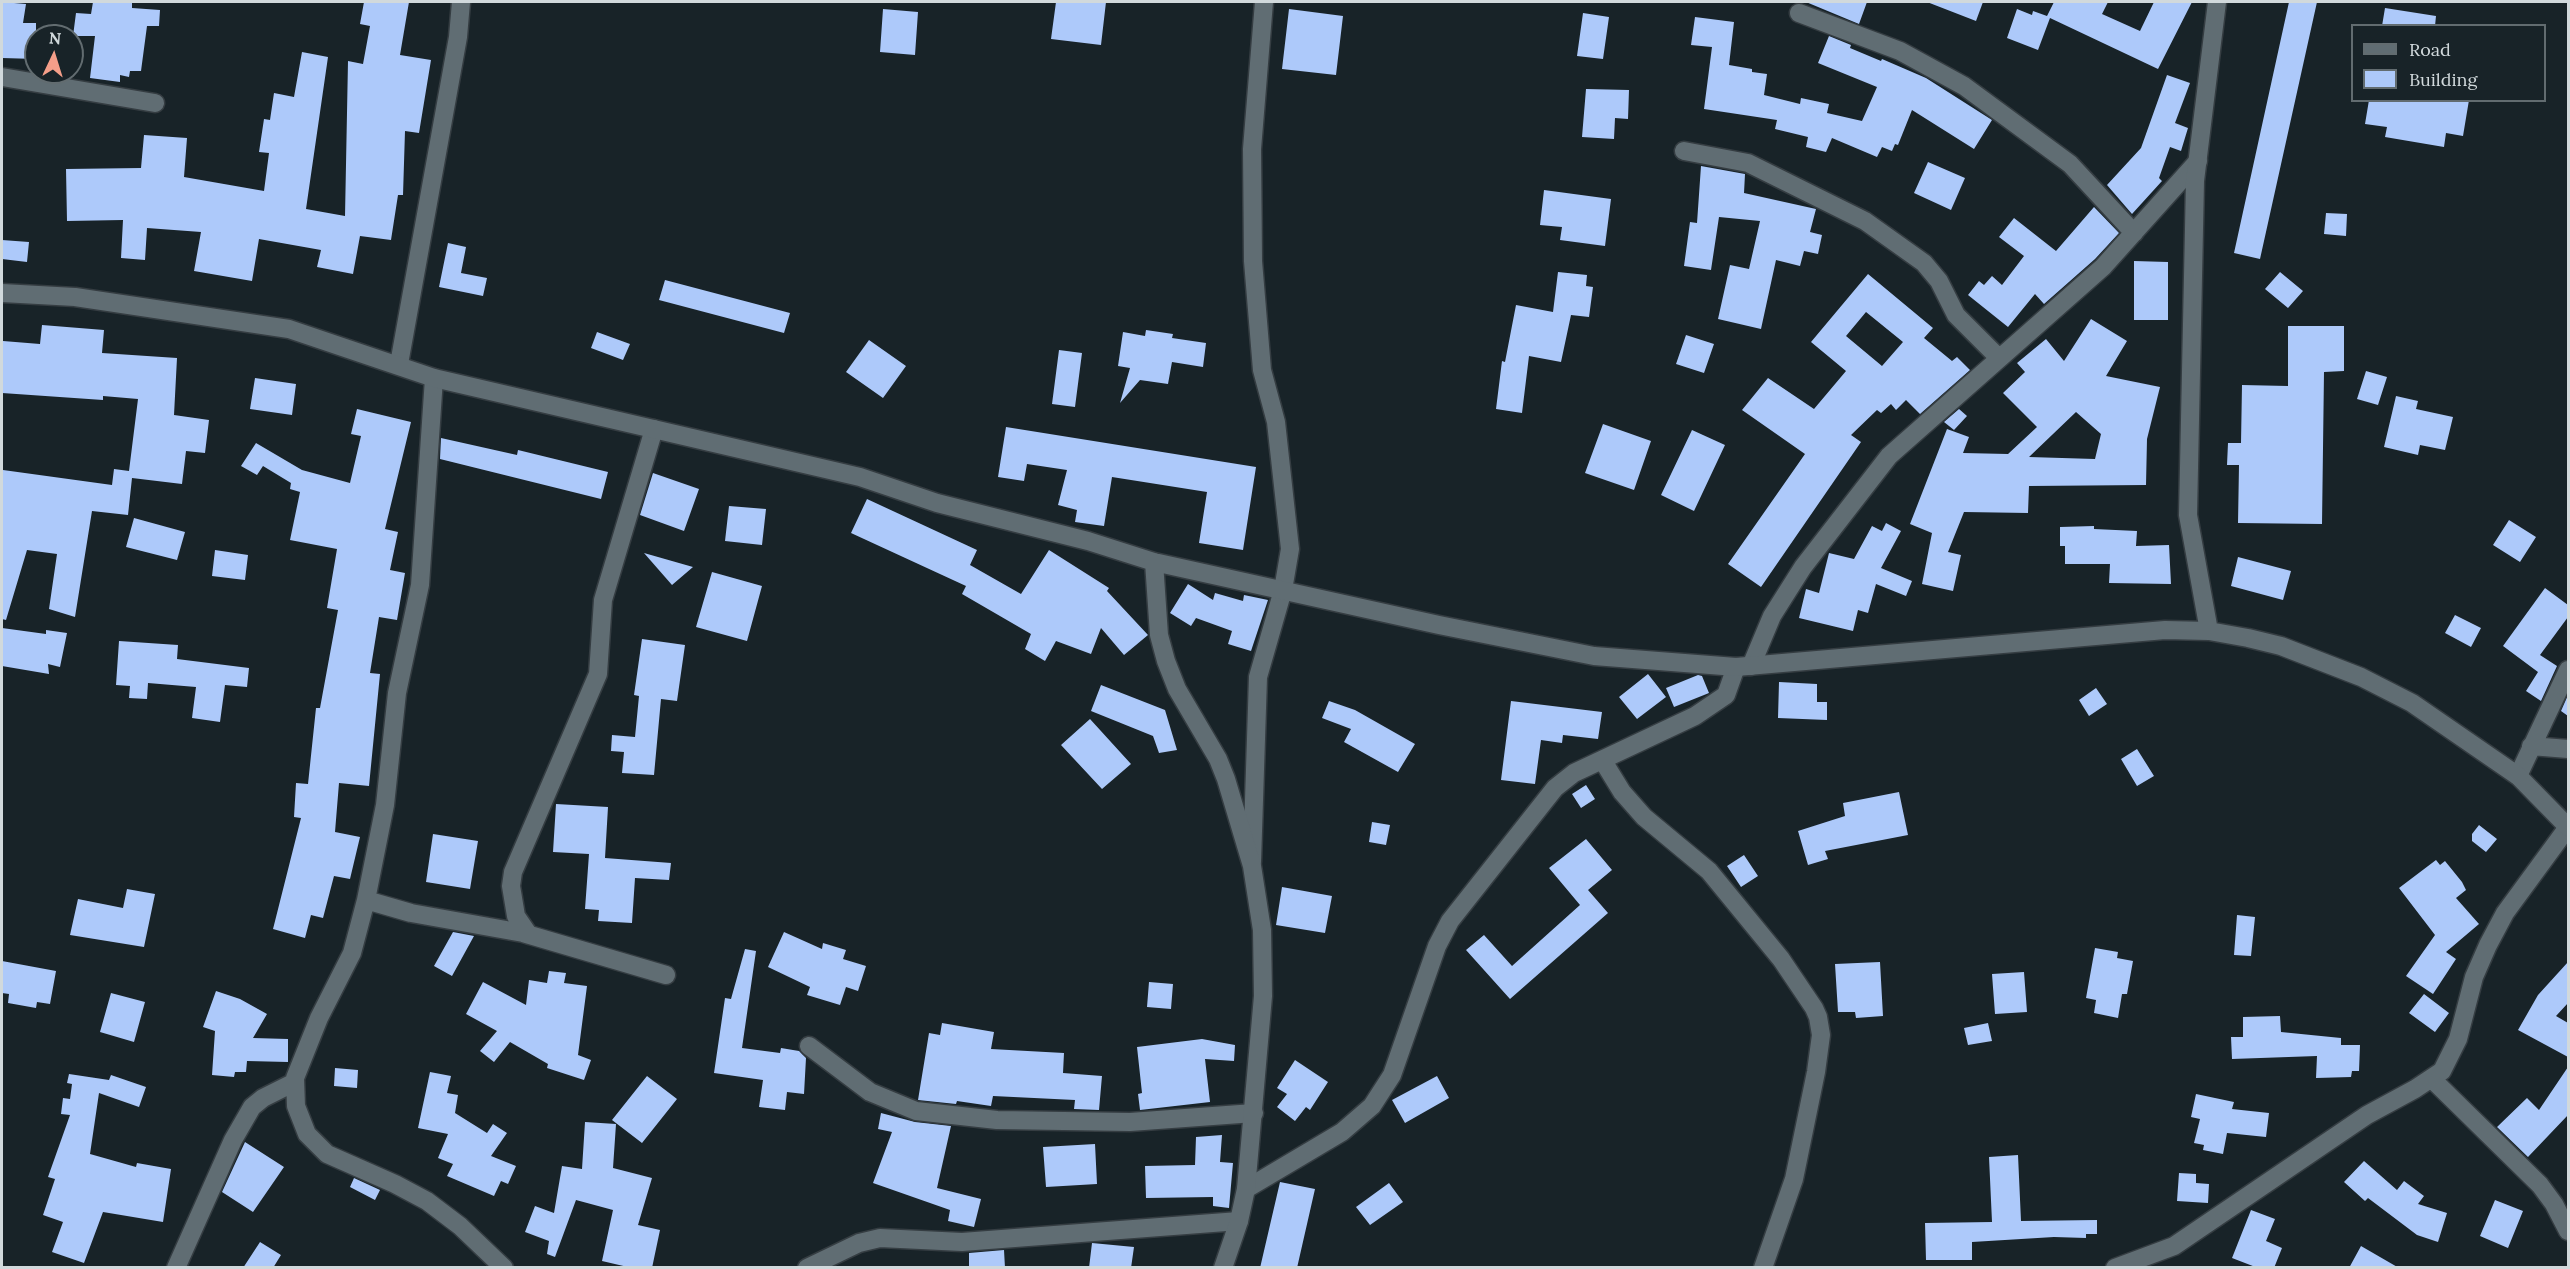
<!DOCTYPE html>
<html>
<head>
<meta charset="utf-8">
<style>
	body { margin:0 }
	#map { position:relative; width:2570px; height:1269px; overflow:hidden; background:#182328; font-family:Lora,serif }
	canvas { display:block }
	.frame { position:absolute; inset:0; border:3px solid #d1d9dc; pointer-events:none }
	.legend { position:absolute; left:2351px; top:24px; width:195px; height:78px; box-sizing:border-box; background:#182328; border:2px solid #626c70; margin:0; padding:8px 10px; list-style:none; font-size:18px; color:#d1d9dc }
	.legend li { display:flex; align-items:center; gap:12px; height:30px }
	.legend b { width:30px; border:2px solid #626c70 }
	.north { position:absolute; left:24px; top:24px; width:60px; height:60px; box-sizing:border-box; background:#182328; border:2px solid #626c70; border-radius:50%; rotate:4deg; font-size:16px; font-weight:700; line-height:24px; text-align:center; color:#d1d9dc }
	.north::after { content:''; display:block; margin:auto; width:21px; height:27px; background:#f49e89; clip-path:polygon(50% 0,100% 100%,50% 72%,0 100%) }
</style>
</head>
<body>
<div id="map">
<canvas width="2570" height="1269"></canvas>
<div class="frame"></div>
<ul class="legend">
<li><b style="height:8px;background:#606d73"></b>Road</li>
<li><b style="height:16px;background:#adc9fa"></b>Building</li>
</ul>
<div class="north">N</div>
</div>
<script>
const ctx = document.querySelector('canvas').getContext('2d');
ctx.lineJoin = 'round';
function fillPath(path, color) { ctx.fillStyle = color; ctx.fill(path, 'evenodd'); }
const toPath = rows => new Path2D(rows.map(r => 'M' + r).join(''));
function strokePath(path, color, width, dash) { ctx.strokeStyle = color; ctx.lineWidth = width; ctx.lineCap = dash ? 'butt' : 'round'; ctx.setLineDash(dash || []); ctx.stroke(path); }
const building = toPath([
	[2,2,26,4,23,23,36,23,36,59,2,58],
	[93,2,132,2,132,8,160,10,159,26,147,26,141,71,130,71,129,77,120,75,120,82,90,78,95,36,73,36,76,13,91,14],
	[364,2,409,2,400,55,431,60,419,133,405,131,403,195,398,195,391,240,360,236,353,274,317,267,321,250,259,239,252,281,194,271,201,232,147,228,145,260,121,258,123,220,67,221,66,169,141,168,144,135,187,138,184,177,264,191,269,153,259,152,264,119,270,120,274,93,294,97,302,52,328,57,306,209,345,216,348,61,363,64,370,26,360,24],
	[1056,2,1106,2,1101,45,1051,39],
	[1806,2,1867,2,1859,24],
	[1927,2,1983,2,1976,21],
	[2054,2,2108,2,2102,14,2140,31,2154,2,2192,2,2158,69,2050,18,2038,50,2007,38,2017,9,2032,15,2033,11,2047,16],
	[2289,2,2317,2,2260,259,2234,253],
	[2385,8,2436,16,2435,26,2382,26],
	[883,9,918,12,915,55,880,52],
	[1289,9,1343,16,1336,75,1282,69],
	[1583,13,1609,17,1603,59,1577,56],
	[1695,17,1734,22,1729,65,1752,69,1752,72,1767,74,1764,95,1800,104,1801,98,1829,104,1827,113,1862,121,1877,87,1818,63,1829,36,1851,45,1850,48,1881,61,1882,59,1926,78,1992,120,1974,149,1912,110,1898,145,1895,144,1892,151,1882,147,1877,157,1832,138,1826,152,1806,147,1808,137,1775,129,1777,120,1704,109,1712,47,1691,45],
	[2167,75,2190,83,2175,123,2188,128,2181,151,2170,147,2159,178,2162,181,2132,214,2107,185,2141,148],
	[1586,89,1629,90,1628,119,1615,118,1614,139,1582,137],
	[2369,100,2469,100,2463,136,2446,133,2444,147,2385,137,2387,127,2365,124],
	[1928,162,1965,178,1951,210,1914,193],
	[1701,166,1745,174,1744,193,1816,209,1810,232,1822,235,1818,254,1804,251,1800,266,1776,260,1761,329,1718,319,1730,265,1749,269,1760,221,1719,217,1711,270,1684,266,1690,222,1697,223],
	[1544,190,1611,199,1605,246,1560,240,1562,227,1540,225],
	[2094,207,2119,233,2095,259,2044,304,2035,294,2008,327,1968,295,1979,281,1984,285,1992,276,2002,285,2024,256,1999,237,2014,218,2056,251],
	[2326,213,2347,214,2346,236,2324,234],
	[2,240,29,242,27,262,2,259],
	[448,243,466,247,461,273,487,278,483,296,439,287],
	[2134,261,2168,262,2168,320,2134,320],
	[1558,272,1587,275,1586,286,1593,287,1589,317,1571,315,1561,362,1529,356,1522,413,1496,409,1502,361,1505,362,1516,305,1553,312],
	[2280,272,2303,291,2288,308,2265,289],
	[1868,274,1933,328,1924,338,1952,361,1957,357,1970,370,1920,414,1906,400,1896,410,1891,404,1881,413,1877,410,1851,435,1861,442,1761,587,1728,564,1805,454,1742,410,1768,378,1814,409,1846,371,1811,342],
	[1866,312,1903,342,1882,366,1846,336],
	[665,280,790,313,784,333,659,300],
	[2091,319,2127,341,2106,376,2160,387,2147,439,2146,485,2029,486,2028,513,1964,512,1948,552,1961,555,1953,591,1922,584,1932,533,1910,524,1947,429,1969,437,1963,453,2008,454,2037,427,2003,393,2025,372,2017,363,2046,339,2064,361],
	[2076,412,2101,434,2095,459,2029,457],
	[42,325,104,330,102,353,177,358,174,415,209,420,205,453,186,451,182,484,132,478,128,515,92,511,75,617,49,609,57,554,27,550,6,620,2,619,3,470,112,485,114,469,129,471,138,399,103,396,103,400,2,393,3,341,40,344],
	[2288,326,2344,326,2344,371,2324,372,2322,524,2238,523,2239,465,2227,465,2228,443,2241,443,2242,385,2288,386],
	[1146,330,1173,334,1172,338,1206,343,1203,367,1172,362,1168,384,1140,380,1120,403,1130,368,1118,366,1123,332,1145,336],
	[597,332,630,344,623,360,591,348],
	[1686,335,1714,344,1704,373,1676,364],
	[869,340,906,366,883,398,846,372],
	[1059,350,1082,353,1075,407,1052,404],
	[2366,371,2387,377,2378,405,2357,399],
	[255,378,296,384,292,415,250,409],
	[2396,396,2418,401,2416,409,2453,417,2445,450,2420,445,2418,455,2384,447],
	[357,409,411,422,385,529,398,532,390,570,405,573,397,620,379,617,370,673,380,674,369,786,339,783,335,832,360,837,350,879,334,876,323,918,311,915,305,938,273,929,301,818,294,817,296,783,308,784,316,708,320,708,338,610,327,608,337,549,290,540,300,492,290,489,291,483,263,466,257,475,241,466,256,443,302,470,350,483,361,436,351,434],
	[1959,409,1967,416,1954,430,1944,422],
	[1603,424,1651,441,1634,490,1585,473],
	[1006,427,1256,467,1243,550,1199,543,1207,492,1112,477,1104,526,1075,522,1077,510,1058,505,1067,470,1027,464,1024,481,998,477],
	[1692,430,1725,445,1694,511,1661,495],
	[441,438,517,455,518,450,608,472,601,499,440,459],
	[653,473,699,489,684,531,640,515],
	[867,499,977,550,970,565,1021,594,1049,550,1109,588,1107,591,1148,635,1124,655,1101,628,1091,654,1056,641,1045,661,1025,649,1031,634,962,594,966,586,851,533],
	[729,506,766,509,762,545,725,541],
	[134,518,185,532,177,560,126,547],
	[2509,520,2536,537,2520,562,2493,545],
	[1886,523,1901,531,1881,568,1912,581,1906,596,1876,584,1868,613,1858,610,1853,631,1799,618,1806,589,1819,593,1829,553,1854,559,1872,526,1882,531],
	[2094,526,2094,529,2137,531,2136,546,2169,545,2171,584,2109,583,2110,564,2065,564,2065,546,2060,546,2060,527],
	[215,550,248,555,245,580,212,576],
	[644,553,693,567,672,585],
	[2238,557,2291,571,2283,600,2231,586],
	[712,572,762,586,747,641,696,627],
	[1188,584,1213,600,1215,593,1243,601,1244,595,1268,600,1251,651,1228,644,1232,631,1196,618,1191,626,1170,613],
	[2545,588,2568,605,2568,617,2540,655,2557,666,2541,701,2526,691,2538,672,2503,646],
	[2455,615,2481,628,2471,647,2445,633],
	[2,628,46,634,46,630,67,633,60,667,48,664,49,674,2,666],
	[642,639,685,645,677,701,661,699,654,775,622,773,624,752,611,751,612,735,635,737,639,696,634,695],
	[119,641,178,645,177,659,249,668,247,687,225,685,220,722,192,718,196,687,148,683,147,699,129,698,130,686,116,685],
	[1648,674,1666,697,1637,719,1619,697],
	[1698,675,1702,676,1709,693,1674,707,1666,688],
	[1779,682,1817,684,1817,702,1827,702,1827,720,1778,718],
	[1101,685,1165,710,1177,750,1159,753,1153,736,1091,711],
	[2096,688,2107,704,2089,716,2079,700],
	[2568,695,2568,716,2561,711],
	[1329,701,1355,710,1415,744,1398,772,1344,742,1351,729,1322,718],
	[1511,701,1602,712,1598,739,1563,735,1562,743,1541,740,1535,784,1501,780],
	[1090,719,1131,764,1102,789,1061,745],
	[2137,749,2154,776,2137,786,2121,759],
	[1586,785,1595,799,1581,808,1572,794],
	[1899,792,1908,835,1825,851,1828,859,1808,865,1798,831,1845,816,1843,803],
	[556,804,608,807,605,858,671,863,669,880,635,878,632,923,598,921,599,910,585,909,589,854,553,852],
	[1372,822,1390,825,1386,845,1369,842],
	[2479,825,2497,839,2486,852,2472,841,2472,834],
	[433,834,478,841,470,889,426,882],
	[1586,839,1612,870,1588,890,1608,913,1510,999,1466,950,1484,935,1512,966,1580,905,1549,868],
	[1744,855,1758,876,1741,887,1727,866],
	[2436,860,2440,865,2445,861,2462,882,2466,890,2456,898,2479,924,2446,952,2456,959,2433,994,2406,976,2435,935,2399,888],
	[1282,887,1332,896,1325,933,1276,925],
	[127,889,155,894,144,947,70,935,78,899,123,908],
	[2237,915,2255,917,2251,956,2234,955],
	[453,932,474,936,452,976,434,966],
	[784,932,822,949,823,943,846,950,843,959,866,966,858,991,846,987,840,1005,807,995,810,987,768,967],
	[2095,948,2118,952,2117,958,2133,961,2127,994,2122,994,2118,1018,2094,1013,2096,1000,2086,998],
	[745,949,756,951,742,1048,780,1053,781,1048,799,1051,806,1058,804,1094,787,1092,785,1110,759,1107,763,1080,714,1073,725,998,731,999],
	[2,961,56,971,50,1004,37,1002,36,1008,8,1003,9,994,2,993],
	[1880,962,1883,1016,1856,1018,1855,1012,1838,1012,1835,964],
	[2568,962,2568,1003,2556,1016,2568,1023,2568,1057,2518,1030,2538,995],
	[549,971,566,973,564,983,587,986,578,1055,591,1060,584,1080,547,1068,548,1064,510,1042,494,1062,480,1051,497,1031,466,1014,483,982,526,1005,529,980,547,983],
	[2024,972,2027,1012,1995,1014,1992,974],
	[1149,982,1173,984,1171,1009,1147,1007],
	[216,991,240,999,267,1014,253,1038,288,1039,288,1062,247,1061,246,1072,235,1072,234,1077,212,1075,215,1031,203,1027],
	[111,993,145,1002,134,1042,100,1032],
	[2424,994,2449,1013,2435,1032,2409,1013],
	[2280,1016,2281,1032,2341,1038,2341,1045,2360,1045,2359,1071,2352,1071,2351,1077,2316,1078,2317,1056,2232,1059,2231,1037,2243,1037,2243,1017],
	[942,1023,994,1032,991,1049,1064,1053,1063,1073,1102,1076,1099,1110,1074,1109,1075,1100,993,1096,991,1106,957,1101,956,1104,918,1100,929,1033,940,1035],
	[1988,1023,1992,1041,1968,1045,1964,1028],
	[1202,1039,1235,1045,1234,1061,1205,1059,1210,1102,1140,1110,1138,1094,1142,1093,1137,1047],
	[1295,1060,1328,1082,1310,1110,1306,1107,1295,1121,1277,1107,1287,1094,1277,1088],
	[2568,1067,2568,1115,2528,1157,2497,1127,2527,1098,2539,1110],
	[335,1068,358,1070,357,1088,334,1086],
	[430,1072,451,1076,447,1093,458,1095,455,1113,487,1133,493,1124,507,1133,491,1156,516,1166,508,1184,501,1181,494,1196,447,1176,453,1164,438,1158,448,1134,418,1128],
	[69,1074,109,1080,111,1075,146,1087,139,1107,99,1093,90,1154,136,1167,137,1163,171,1169,163,1222,103,1212,84,1263,52,1252,63,1222,43,1215,55,1179,48,1177,70,1115,61,1114,63,1098,70,1099,72,1084,67,1083],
	[647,1076,677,1099,642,1143,612,1120],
	[1437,1076,1449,1098,1405,1123,1392,1100],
	[2196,1094,2234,1102,2232,1109,2269,1113,2266,1137,2227,1133,2223,1154,2203,1150,2204,1145,2194,1143,2200,1119,2191,1117],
	[881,1113,915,1122,951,1126,937,1188,981,1199,974,1227,948,1221,950,1210,873,1183,892,1132,878,1129],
	[585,1122,616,1124,613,1168,652,1178,638,1225,660,1230,652,1268,632,1268,602,1261,613,1210,576,1200,555,1257,547,1254,549,1241,525,1232,535,1206,554,1213,562,1166,582,1169],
	[1222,1135,1220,1162,1233,1163,1229,1208,1213,1206,1213,1197,1146,1198,1145,1166,1195,1165,1196,1137],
	[245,1142,284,1167,253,1212,222,1192],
	[1095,1144,1097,1184,1046,1187,1043,1147],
	[2018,1155,2021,1221,2097,1220,2097,1234,2086,1234,2086,1238,2054,1237,1972,1242,1972,1260,1926,1260,1925,1223,1992,1222,1989,1157],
	[2364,1161,2397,1190,2404,1181,2424,1196,2418,1204,2447,1213,2438,1242,2417,1235,2368,1198,2365,1201,2344,1182],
	[2179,1173,2196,1174,2196,1183,2209,1184,2208,1203,2177,1201],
	[354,1178,380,1190,375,1200,350,1187],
	[1280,1182,1315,1189,1297,1268,1260,1268],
	[1389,1183,1403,1202,1370,1225,1356,1207],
	[2495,1200,2523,1211,2508,1248,2480,1236],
	[2251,1210,2275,1219,2266,1241,2282,1248,2274,1268,2258,1268,2232,1258],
	[260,1242,281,1255,273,1268,243,1268],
	[1092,1243,1134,1247,1131,1268,1089,1268],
	[2361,1246,2399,1268,2349,1268],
	[1004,1250,1005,1268,969,1268,969,1253]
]);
const minor = toPath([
	[1799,13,1900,51,1964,86,2070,164,2134,233],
	[2,77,155,103],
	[1684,151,1748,163,1865,221,1924,263,1939,281,1956,315,1999,358],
	[399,364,458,37,461,2],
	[434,378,420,585,397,693,385,805,366,900,352,953,319,1018,295,1078,296,1106,307,1134,327,1154,395,1184,427,1201,460,1226,504,1268],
	[1751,666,1772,616,1803,567,1889,456,2103,267,2198,161],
	[2531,746,2568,749],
	[1603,761,1622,792,1644,817,1709,871,1781,959,1814,1008,1818,1017,1821,1035,1816,1072,1794,1179,1763,1268],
	[2518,776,2568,670],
	[1252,862,1258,677,1283,590,1290,549,1276,422,1262,370,1253,261,1252,149,1264,2],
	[366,900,411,913,523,933,666,975],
	[529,935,516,916,511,886,513,872,598,674,603,600,654,429],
	[809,1046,870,1092,916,1111,997,1120,1130,1122,1254,1113],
	[2432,1079,2540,1185,2554,1204,2568,1231],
	[1246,1189,1342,1132,1372,1106,1392,1075,1437,946,1450,921,1555,788,1574,773,1695,716,1726,695,1736,667],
	[176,1268,233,1140,252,1107,263,1098,295,1082],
	[807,1268,859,1243,880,1238,962,1242,1239,1221],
	[2115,1268,2174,1246,2367,1115,2415,1089,2442,1071,2458,1039,2474,977,2488,945,2505,913,2568,827]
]);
const tertiary = toPath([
	[2,293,75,297,289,329,434,378,860,477,937,503,1088,541,1154,562,1439,625,1594,656,1736,667,2165,630,2209,631,2248,638,2281,646,2361,677,2412,703,2518,776,2568,827],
	[1154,562,1159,635,1166,661,1177,689,1218,759,1226,779,1252,866,1262,930,1263,996,1246,1189,1239,1221,1223,1268],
	[2209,631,2188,515,2195,181,2217,2]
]);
fillPath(building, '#adc9fa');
strokePath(minor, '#353d42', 21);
strokePath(tertiary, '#353d42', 21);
strokePath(minor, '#606d73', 18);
strokePath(tertiary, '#606d73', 18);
</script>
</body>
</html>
